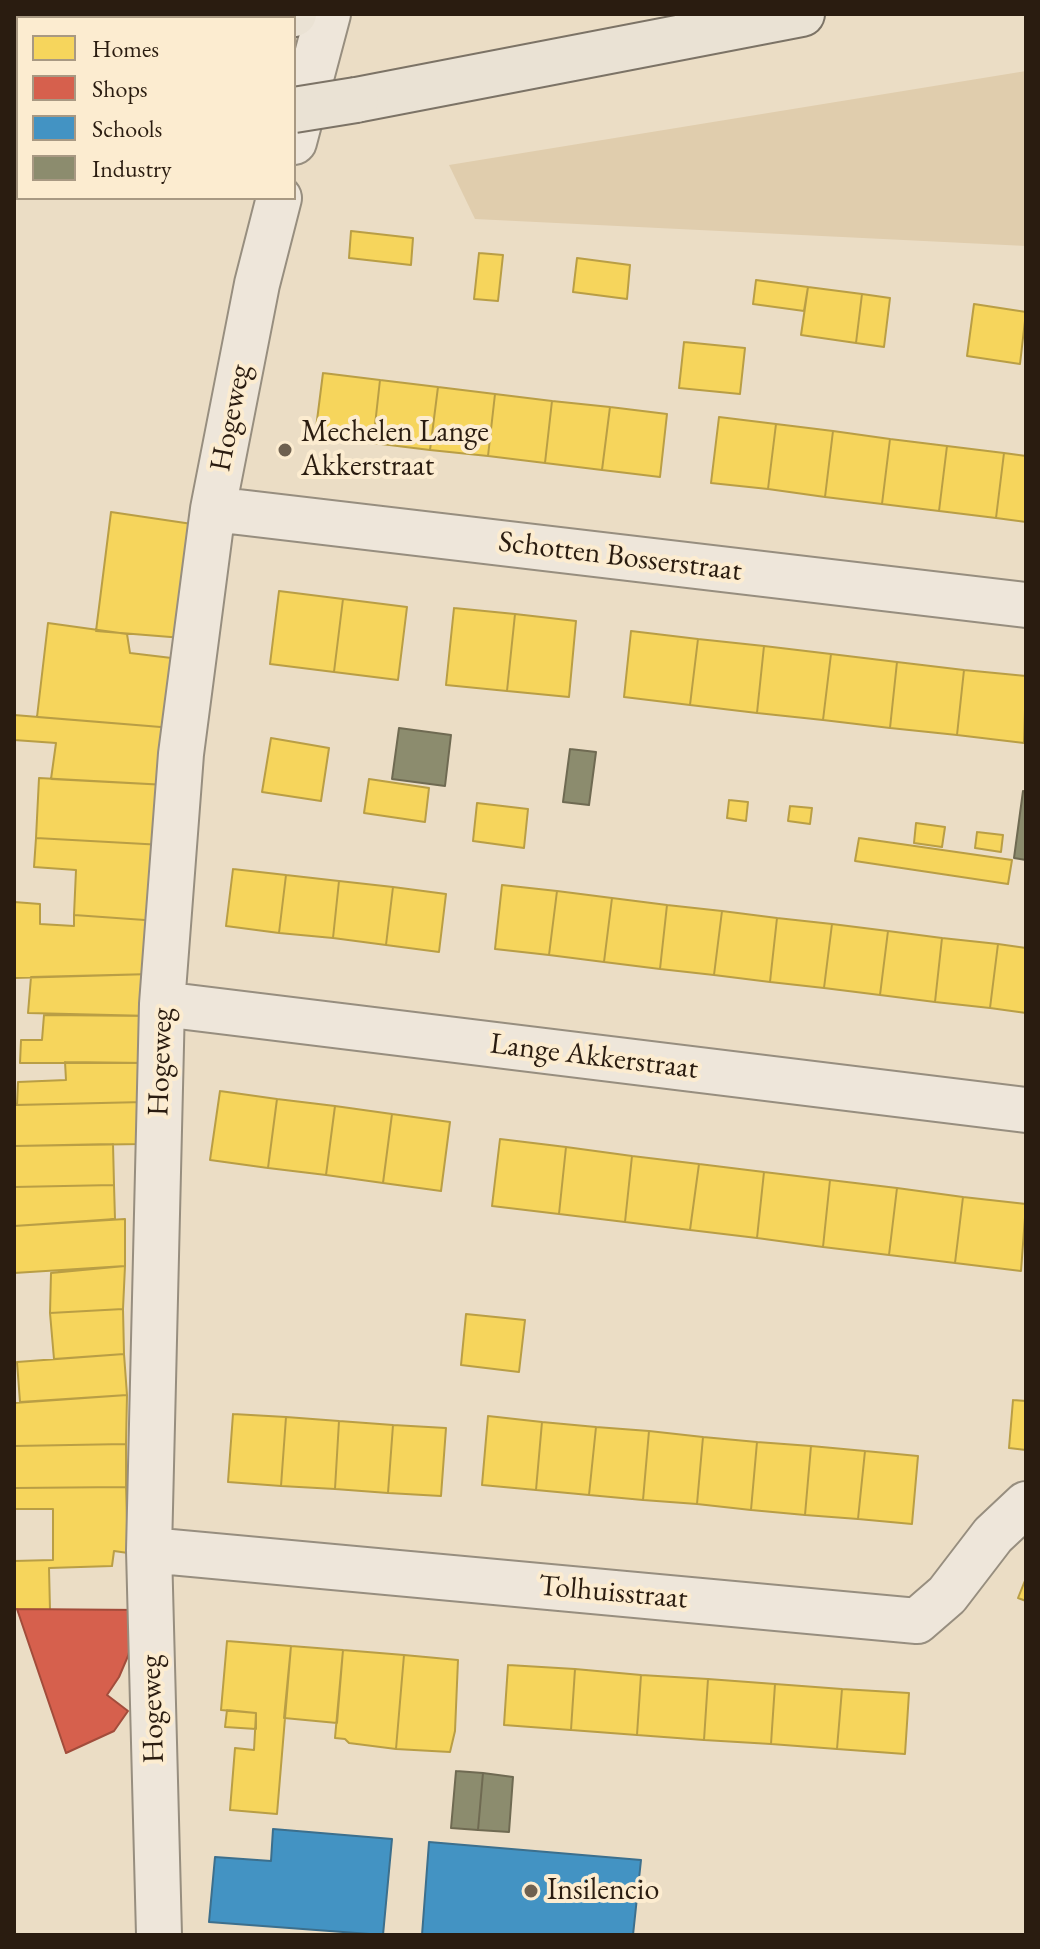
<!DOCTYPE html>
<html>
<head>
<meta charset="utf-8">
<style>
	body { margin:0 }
	#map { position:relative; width:1040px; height:1949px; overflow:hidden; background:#ebddc5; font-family:"EB Garamond",serif }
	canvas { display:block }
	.frame { position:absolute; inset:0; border:16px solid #2a1c10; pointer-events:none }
	.legend { position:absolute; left:16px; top:16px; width:280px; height:184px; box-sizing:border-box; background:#fcecd0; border:2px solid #a89983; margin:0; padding:10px 14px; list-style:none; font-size:24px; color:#2a1c10 }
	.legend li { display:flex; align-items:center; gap:16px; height:40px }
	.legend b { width:40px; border:2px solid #a89983 }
</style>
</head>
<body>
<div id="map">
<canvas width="1040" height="1949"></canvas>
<div class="frame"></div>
<ul class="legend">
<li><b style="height:22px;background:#f6d55c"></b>Homes</li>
<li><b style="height:22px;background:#d6604d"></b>Shops</li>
<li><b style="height:22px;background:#4393c3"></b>Schools</li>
<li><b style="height:22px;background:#8c8c6e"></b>Industry</li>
</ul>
</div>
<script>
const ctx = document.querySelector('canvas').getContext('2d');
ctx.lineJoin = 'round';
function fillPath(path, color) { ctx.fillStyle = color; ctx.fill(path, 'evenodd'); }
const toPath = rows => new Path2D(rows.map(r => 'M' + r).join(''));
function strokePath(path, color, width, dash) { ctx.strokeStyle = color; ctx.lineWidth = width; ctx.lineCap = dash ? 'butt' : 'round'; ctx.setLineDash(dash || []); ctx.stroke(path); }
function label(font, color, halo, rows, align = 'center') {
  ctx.font = font + ' "EB Garamond",serif'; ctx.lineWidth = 8; ctx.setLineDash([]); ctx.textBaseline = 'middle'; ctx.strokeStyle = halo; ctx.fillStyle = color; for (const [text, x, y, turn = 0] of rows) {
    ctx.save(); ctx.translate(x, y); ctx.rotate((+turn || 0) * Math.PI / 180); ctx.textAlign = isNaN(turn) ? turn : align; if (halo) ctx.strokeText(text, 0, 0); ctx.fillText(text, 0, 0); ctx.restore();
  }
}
const green = toPath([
	[1026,71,1026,246,475,219,449,165]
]);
const homes = toPath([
	[351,231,413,238,411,265,349,258,351,231],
	[479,253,503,255,498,301,474,299,479,253],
	[577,258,630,265,627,299,573,292,577,258],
	[756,280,808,287,804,311,753,304,756,280],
	[808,287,862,294,856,343,801,335,808,287],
	[862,294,890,298,884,347,856,343,862,294],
	[974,304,1026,312,1020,364,967,356,974,304],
	[684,342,745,348,740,394,679,388,684,342],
	[323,373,380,380,373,443,315,436,323,373],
	[380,380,438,387,430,450,373,443,380,380],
	[438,387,495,394,488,456,430,450,438,387],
	[495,394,552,401,545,463,488,456,495,394],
	[552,401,610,407,602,470,545,463,552,401],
	[610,407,667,414,660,477,602,470,610,407],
	[719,417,776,424,768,489,711,483,719,417],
	[776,424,833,431,825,497,768,489,776,424],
	[833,431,890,439,882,504,825,497,833,431],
	[890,439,947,446,939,511,882,504,890,439],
	[947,446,1004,453,996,518,939,511,947,446],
	[1004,453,1026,456,1026,522,996,518,1004,453],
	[111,512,192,524,183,638,96,631,111,512],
	[279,591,343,599,334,672,270,664,279,591],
	[343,599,407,607,398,680,334,672,343,599],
	[454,608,515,614,507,691,446,685,454,608],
	[515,614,576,621,569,697,507,691,515,614],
	[48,623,127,634,130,653,180,659,173,728,37,717,48,623],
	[631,631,698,639,690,705,624,697,631,631],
	[698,639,764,646,757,713,690,705,698,639],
	[764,646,831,654,823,720,757,713,764,646],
	[831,654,897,662,890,728,823,720,831,654],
	[897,662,964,670,957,735,890,728,897,662],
	[964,670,1026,676,1024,743,957,735,964,670],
	[14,715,173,728,167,785,51,779,56,743,14,740,14,715],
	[271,738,329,748,321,801,262,792,271,738],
	[39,778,167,785,163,845,36,838,39,778],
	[369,779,429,788,425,822,364,813,369,779],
	[729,800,748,802,746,821,727,818,729,800],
	[477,803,528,809,524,848,473,841,477,803],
	[790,806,812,808,810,824,788,821,790,806],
	[916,823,945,827,942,847,914,843,916,823],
	[977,832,1003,835,1001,852,975,848,977,832],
	[36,838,163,845,159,921,74,915,76,870,34,867,36,838],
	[859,838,1012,860,1008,884,855,861,859,838],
	[233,869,286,875,279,933,226,926,233,869],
	[286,875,339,881,333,938,279,933,286,875],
	[339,881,393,887,386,945,333,938,339,881],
	[502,885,557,891,549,955,495,949,502,885],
	[393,887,446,894,439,952,386,945,393,887],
	[557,891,612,898,604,962,549,955,557,891],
	[612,898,667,905,660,969,604,962,612,898],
	[14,902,40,904,40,924,74,926,74,915,159,921,152,974,14,978,14,902],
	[667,905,722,911,714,975,660,969,667,905],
	[722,911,777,918,770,982,714,975,722,911],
	[777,918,832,924,824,988,770,982,777,918],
	[832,924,888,931,880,995,824,988,832,924],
	[888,931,942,938,935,1002,880,995,888,931],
	[942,938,998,944,990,1008,935,1002,942,938],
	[998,944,1026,948,1026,1013,990,1008,998,944],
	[152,974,152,1016,28,1013,31,977,152,974],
	[44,1015,152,1016,147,1063,20,1063,21,1040,42,1040,44,1015],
	[65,1062,147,1063,144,1102,17,1105,18,1082,66,1080,65,1062],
	[220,1091,277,1099,268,1168,210,1160,220,1091],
	[277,1099,335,1106,326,1175,268,1168,277,1099],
	[144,1102,141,1144,14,1146,14,1105,144,1102],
	[335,1106,392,1114,383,1183,326,1175,335,1106],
	[392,1114,450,1122,441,1191,383,1183,392,1114],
	[500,1139,566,1147,559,1214,492,1206,500,1139],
	[113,1144,114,1185,14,1187,14,1146,113,1144],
	[566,1147,632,1156,625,1222,559,1214,566,1147],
	[632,1156,699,1164,690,1230,625,1222,632,1156],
	[699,1164,764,1172,757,1238,690,1230,699,1164],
	[764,1172,830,1180,823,1247,757,1238,764,1172],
	[830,1180,897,1188,889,1255,823,1247,830,1180],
	[114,1185,115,1219,14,1226,14,1187,114,1185],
	[897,1188,963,1197,955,1263,889,1255,897,1188],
	[963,1197,1026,1204,1021,1271,955,1263,963,1197],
	[125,1219,125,1266,14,1273,14,1226,125,1219],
	[125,1266,123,1309,50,1313,51,1273,125,1266],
	[123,1309,124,1354,54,1359,50,1313,123,1309],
	[466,1314,525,1320,519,1372,461,1365,466,1314],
	[124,1354,127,1395,20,1402,17,1362,124,1354],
	[127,1395,126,1444,14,1446,14,1403,127,1395],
	[1013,1400,1026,1401,1026,1450,1009,1448,1013,1400],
	[233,1414,286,1417,281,1486,228,1482,233,1414],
	[488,1416,542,1422,536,1490,482,1485,488,1416],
	[286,1417,339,1421,335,1489,281,1486,286,1417],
	[339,1421,393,1425,388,1493,335,1489,339,1421],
	[542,1422,596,1427,589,1495,536,1490,542,1422],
	[393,1425,446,1428,441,1496,388,1493,393,1425],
	[596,1427,649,1431,643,1500,589,1495,596,1427],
	[649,1431,703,1437,697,1504,643,1500,649,1431],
	[703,1437,757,1442,751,1510,697,1504,703,1437],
	[757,1442,811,1446,805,1515,751,1510,757,1442],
	[126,1444,126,1487,14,1488,14,1446,126,1444],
	[811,1446,865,1451,858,1519,805,1515,811,1446],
	[865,1451,918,1456,912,1524,858,1519,865,1451],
	[126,1487,128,1553,114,1551,112,1566,49,1568,50,1610,14,1609,14,1561,53,1560,53,1509,14,1509,15,1488,126,1487],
	[1026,1578,1026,1601,1018,1598,1026,1578],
	[227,1641,291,1646,277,1814,230,1810,235,1748,254,1750,256,1713,221,1710,227,1641],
	[291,1646,343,1650,337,1723,284,1718,291,1646],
	[343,1650,404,1655,396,1749,349,1743,345,1739,335,1738,343,1650],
	[404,1655,458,1660,455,1731,450,1752,396,1749,404,1655],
	[508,1665,575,1669,571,1730,504,1725,508,1665],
	[575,1669,641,1675,637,1735,571,1730,575,1669],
	[641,1675,708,1679,704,1740,637,1735,641,1675],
	[708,1679,775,1684,771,1744,704,1740,708,1679],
	[775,1684,842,1689,837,1749,771,1744,775,1684],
	[842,1689,909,1693,905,1754,837,1749,842,1689],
	[227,1710,256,1713,256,1729,225,1727,227,1710]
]);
const shops = toPath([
	[17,1609,141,1610,128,1656,119,1677,107,1695,128,1711,114,1731,66,1753,17,1609]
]);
const schools = toPath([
	[273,1829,392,1839,383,1935,209,1922,215,1857,271,1861,273,1829],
	[429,1842,641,1860,633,1935,422,1935,429,1842]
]);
const industry = toPath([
	[399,728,451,735,445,786,392,779,399,728],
	[570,749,596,752,589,805,563,802,570,749],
	[1023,791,1026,792,1026,860,1014,858,1023,791],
	[456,1771,483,1773,478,1830,451,1828,456,1771],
	[483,1773,513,1777,509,1832,478,1830,483,1773]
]);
const minor = toPath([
	[294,142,328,14],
	[213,509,1026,605],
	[162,1004,1026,1110],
	[149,1550,917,1621,947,1595,993,1535,1026,1504],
	[159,1935,149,1550,162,1004,181,754,213,509,257,284,279,198]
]);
const primary = toPath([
	[276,18,294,14],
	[14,65,18,64],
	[356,100,802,14],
	[14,166,18,165]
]);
const primaryBridge = toPath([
	[294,110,356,100]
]);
const markers = [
	[285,450,8,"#6e604f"],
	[531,1891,8,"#6e604f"]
];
const streetNames = [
	["Hogeweg",231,418,-79],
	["Schotten Bosserstraat",620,557,7],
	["Lange Akkerstraat",594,1057,7],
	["Hogeweg",161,1062,-88],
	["Tolhuisstraat",613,1593,5],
	["Hogeweg",153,1709,-92]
];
const poiNames = [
	["Mechelen Lange",301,433],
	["Akkerstraat",301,467],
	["Insilencio",547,1891]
];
fillPath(green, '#e0cdad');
fillPath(homes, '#f6d55c');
strokePath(homes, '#b99e45', 2);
fillPath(shops, '#d6604d');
strokePath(shops, '#a24c3b', 2);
fillPath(schools, '#4393c3');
strokePath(schools, '#3c6f8d', 2);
fillPath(industry, '#8c8c6e');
strokePath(industry, '#6f6a52', 2);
strokePath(minor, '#978e7f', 48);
strokePath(primary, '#7c7366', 48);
strokePath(minor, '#eee6da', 44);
strokePath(primary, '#eae2d4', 44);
strokePath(primaryBridge, '#7c7366', 48, []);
strokePath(primaryBridge, '#eae2d4', 44);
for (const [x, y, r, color] of markers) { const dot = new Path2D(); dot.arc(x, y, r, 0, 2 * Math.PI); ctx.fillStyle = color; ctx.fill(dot); strokePath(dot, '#fcecd0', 3); }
label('30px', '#2a1c10', '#fcecd0', streetNames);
label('30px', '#2a1c10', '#fcecd0', poiNames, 'left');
</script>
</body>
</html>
